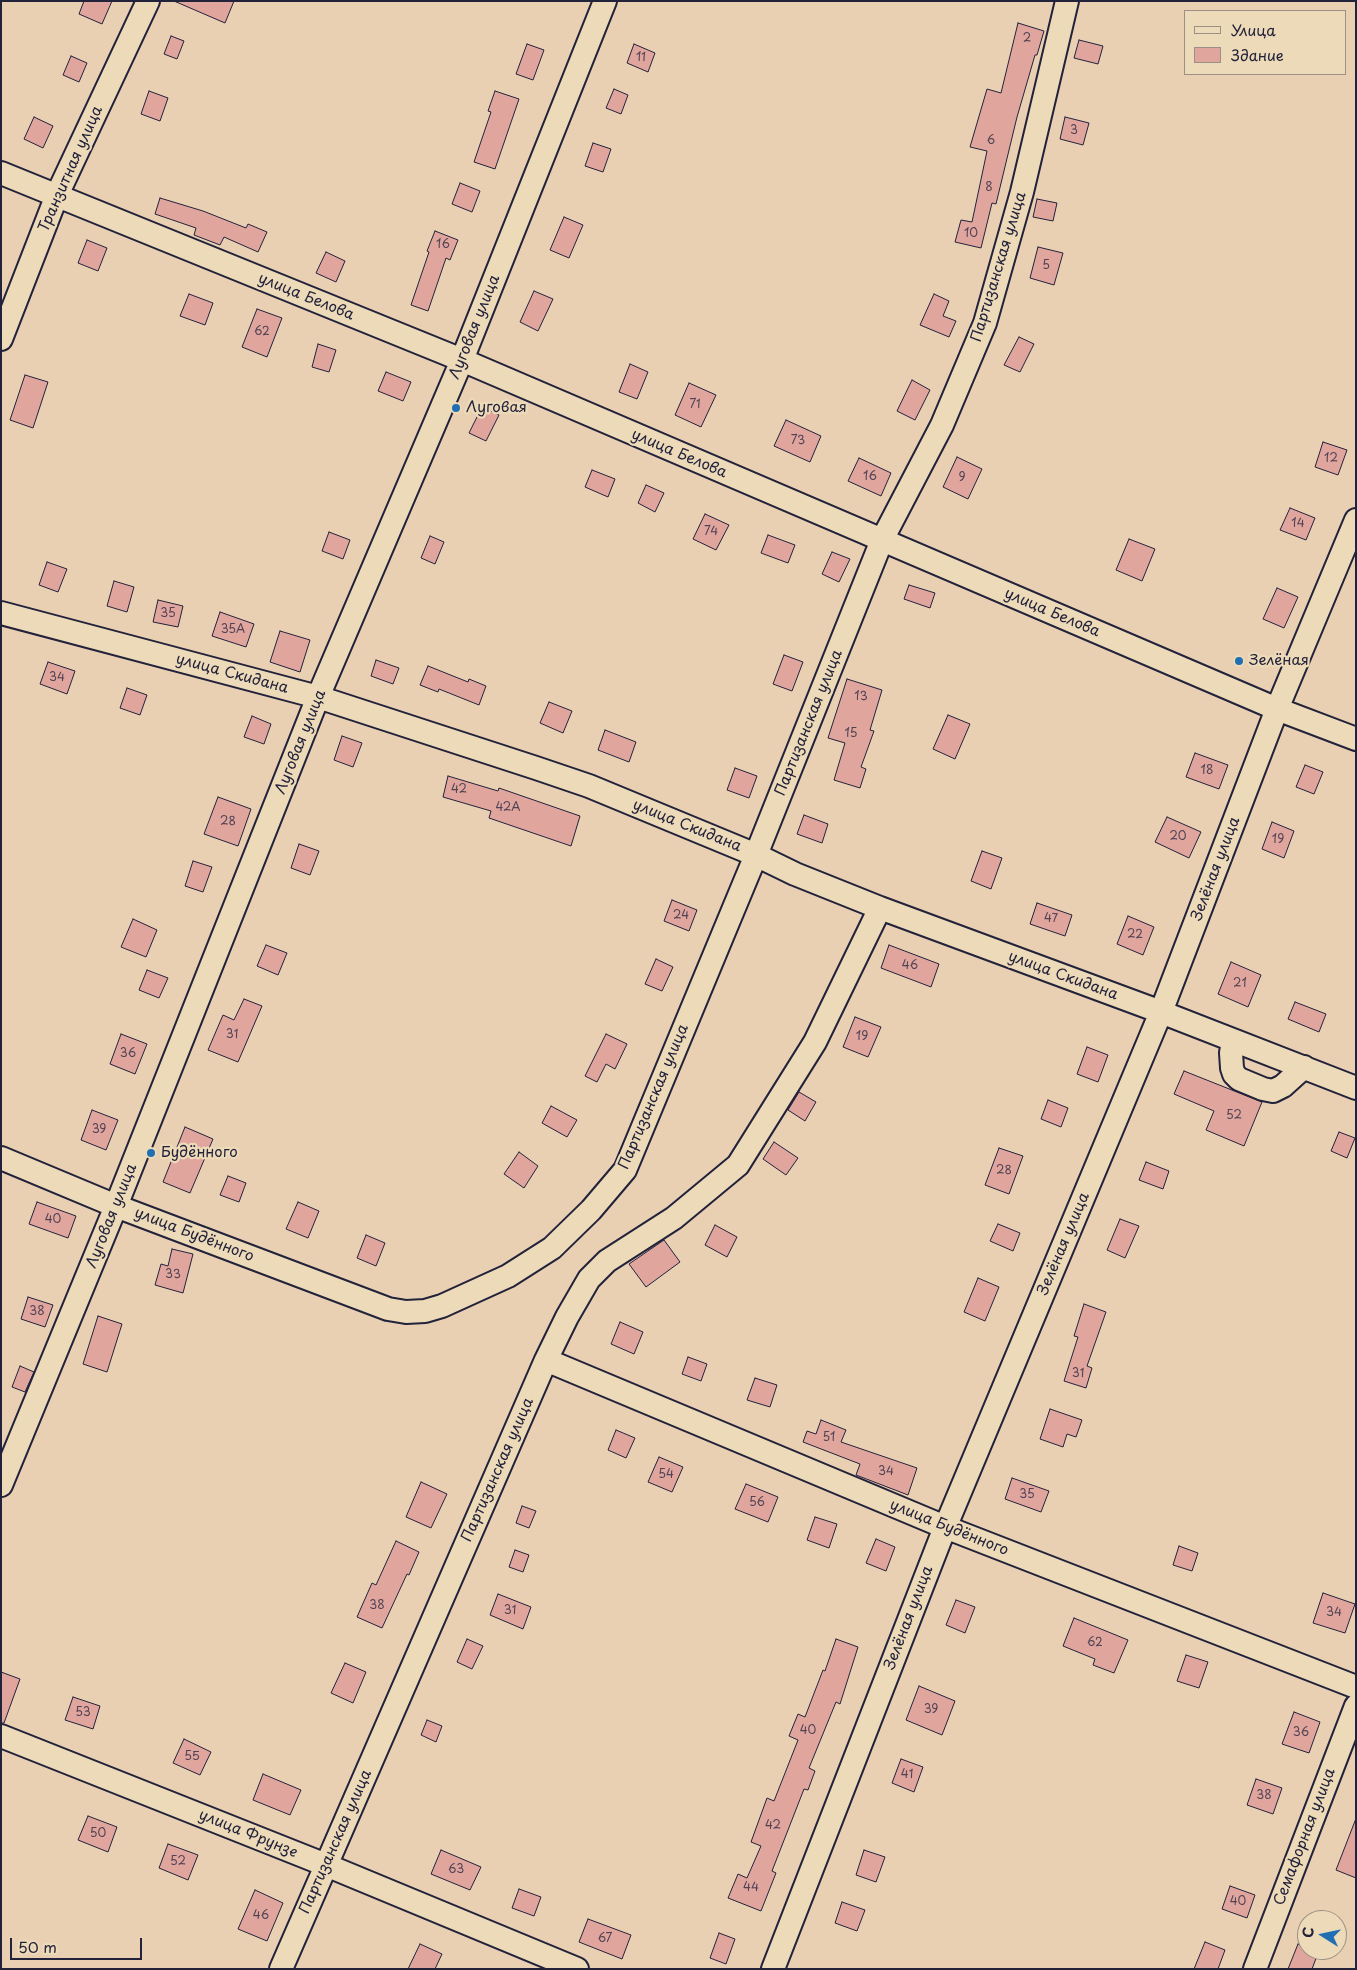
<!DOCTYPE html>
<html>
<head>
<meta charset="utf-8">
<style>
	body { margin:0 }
	#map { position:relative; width:1357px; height:1970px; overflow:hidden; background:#ead0b3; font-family:"Playpen Sans",sans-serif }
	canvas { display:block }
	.frame { position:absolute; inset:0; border:2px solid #22223b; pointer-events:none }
	.legend { position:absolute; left:1184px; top:10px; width:162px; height:65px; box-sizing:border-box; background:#eddab8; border:1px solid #9c9086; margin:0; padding:6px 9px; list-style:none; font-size:15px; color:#22223b }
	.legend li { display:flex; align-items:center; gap:10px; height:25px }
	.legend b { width:25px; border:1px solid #9c9086 }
	.north { position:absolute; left:1297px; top:1910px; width:50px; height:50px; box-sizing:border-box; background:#eddab8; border:1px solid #9c9086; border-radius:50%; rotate:280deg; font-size:14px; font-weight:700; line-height:20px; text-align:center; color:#22223b }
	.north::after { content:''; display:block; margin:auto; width:18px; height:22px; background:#1f6fb2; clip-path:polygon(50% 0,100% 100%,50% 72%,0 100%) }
	.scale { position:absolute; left:10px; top:1938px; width:132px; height:22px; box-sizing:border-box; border:2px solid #22223b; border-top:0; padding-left:6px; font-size:15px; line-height:18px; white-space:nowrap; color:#22223b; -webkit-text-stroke:4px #eddab8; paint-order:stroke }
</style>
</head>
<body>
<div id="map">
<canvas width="1357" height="1970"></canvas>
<div class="frame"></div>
<ul class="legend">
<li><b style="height:6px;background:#eddab8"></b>Улица</li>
<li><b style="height:14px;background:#e0a69e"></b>Здание</li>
</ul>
<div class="north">С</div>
<div class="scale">50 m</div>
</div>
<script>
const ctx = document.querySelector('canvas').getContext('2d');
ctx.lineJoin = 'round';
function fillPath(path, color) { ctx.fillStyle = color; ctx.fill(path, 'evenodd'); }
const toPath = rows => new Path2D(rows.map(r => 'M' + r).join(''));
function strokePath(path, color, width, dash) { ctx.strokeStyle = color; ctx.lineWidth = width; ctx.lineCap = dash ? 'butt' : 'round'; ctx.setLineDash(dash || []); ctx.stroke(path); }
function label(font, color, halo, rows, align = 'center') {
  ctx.font = font + ' "Playpen Sans",sans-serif'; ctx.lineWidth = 4.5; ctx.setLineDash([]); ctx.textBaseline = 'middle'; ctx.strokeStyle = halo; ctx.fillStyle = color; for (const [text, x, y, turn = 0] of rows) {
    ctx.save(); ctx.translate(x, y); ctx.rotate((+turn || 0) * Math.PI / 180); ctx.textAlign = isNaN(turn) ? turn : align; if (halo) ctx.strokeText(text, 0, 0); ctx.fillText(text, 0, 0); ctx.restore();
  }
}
const building = toPath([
	[84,1,112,1,102,24,79,14,84,1],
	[174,1,234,1,225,23,174,1],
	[1018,23,1044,31,1037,55,1035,55,1017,117,996,204,992,203,981,248,955,242,961,220,972,222,987,151,970,147,987,89,1001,93,1018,23],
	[171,36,184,41,177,59,164,54,171,36],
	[1079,40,1103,46,1098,64,1074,58,1079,40],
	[527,44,544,50,533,80,516,74,527,44],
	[634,44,655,53,648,72,627,63,634,44],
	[71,56,87,63,79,82,63,75,71,56],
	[614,89,628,95,621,114,606,108,614,89],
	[149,91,168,98,160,121,141,114,149,91],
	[495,91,519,99,495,169,474,162,491,112,488,111,495,91],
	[34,117,53,126,43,148,24,139,34,117],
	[1065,117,1089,123,1083,145,1060,139,1065,117],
	[593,143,611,149,603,172,585,166,593,143],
	[460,183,480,191,472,212,452,204,460,183],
	[160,198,203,211,246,228,248,224,267,232,258,252,224,237,220,245,194,235,196,228,155,214,160,198],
	[1037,199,1057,203,1053,221,1033,217,1037,199],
	[564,217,583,225,569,258,550,250,564,217],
	[435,231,458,240,450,260,446,258,428,311,411,305,429,252,427,251,435,231],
	[87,240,107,248,98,271,78,263,87,240],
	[1038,247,1063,253,1054,285,1030,278,1038,247],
	[326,252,345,261,336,282,316,273,326,252],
	[534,291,553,299,538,331,520,322,534,291],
	[189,294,213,303,205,325,180,316,189,294],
	[934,294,949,301,943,316,956,321,949,337,920,325,934,294],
	[257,309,282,318,267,357,242,347,257,309],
	[1019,337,1034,344,1020,372,1004,365,1019,337],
	[318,344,336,350,329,372,312,367,318,344],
	[630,364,648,372,637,399,619,392,630,364],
	[386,372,411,382,403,401,378,391,386,372],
	[25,375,48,382,33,428,10,420,25,375],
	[912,380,930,390,915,420,897,411,912,380],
	[689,383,716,395,701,427,675,415,689,383],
	[482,407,499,415,486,441,469,433,482,407],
	[786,420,821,436,810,462,774,446,786,420],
	[1323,442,1347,450,1338,475,1315,467,1323,442],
	[957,457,982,469,968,499,943,487,957,457],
	[859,458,891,473,881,496,848,481,859,458],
	[592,470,615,479,608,497,585,487,592,470],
	[646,485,664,493,655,512,638,503,646,485],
	[1290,508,1315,518,1306,540,1280,530,1290,508],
	[705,514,729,525,716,550,693,539,705,514],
	[329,532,350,540,343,559,322,551,329,532],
	[768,535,795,545,788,563,761,553,768,535],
	[430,536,444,542,435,564,421,558,430,536],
	[1129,539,1155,549,1142,581,1116,570,1129,539],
	[832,552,850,559,839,582,822,574,832,552],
	[47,562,67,569,58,592,39,585,47,562],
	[114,581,134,587,127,612,107,606,114,581],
	[909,585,935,593,930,608,904,599,909,585],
	[1277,588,1298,597,1284,628,1263,619,1277,588],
	[158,600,183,606,178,627,153,622,158,600],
	[220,612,254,624,246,647,212,636,220,612],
	[280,631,310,640,300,672,270,662,280,631],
	[784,655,803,662,792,691,773,684,784,655],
	[376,660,399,668,393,684,371,676,376,660],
	[48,662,75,671,67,694,40,684,48,662],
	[428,666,468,682,469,679,486,686,479,705,439,689,438,692,420,685,428,666],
	[847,679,882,690,870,730,874,731,861,767,866,769,860,788,834,780,845,743,828,738,847,679],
	[127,688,147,695,140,715,120,708,127,688],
	[549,702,572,711,563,733,540,723,549,702],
	[948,715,970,724,955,759,933,749,948,715],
	[252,716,271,724,264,744,244,737,252,716],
	[605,730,636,742,629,762,598,750,605,730],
	[342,736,362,743,353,767,334,760,342,736],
	[1195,753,1228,765,1219,789,1186,777,1195,753],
	[1305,765,1323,772,1314,794,1296,787,1305,765],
	[735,768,757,776,749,798,727,790,735,768],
	[448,776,498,791,499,788,580,816,571,846,489,818,491,811,443,797,448,776],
	[218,797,251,809,238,846,204,834,218,797],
	[804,815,828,824,822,843,797,834,804,815],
	[1167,817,1201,832,1189,858,1155,842,1167,817],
	[1272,822,1294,831,1284,858,1262,849,1272,822],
	[299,844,319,851,310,875,291,868,299,844],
	[982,851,1002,858,991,889,971,881,982,851],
	[193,861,212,867,203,892,185,886,193,861],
	[672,900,697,910,689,931,664,921,672,900],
	[1037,903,1072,915,1065,936,1030,924,1037,903],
	[1128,916,1154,927,1143,955,1117,944,1128,916],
	[133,919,157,930,146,957,121,947,133,919],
	[266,945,287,953,278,975,257,966,266,945],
	[889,945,939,964,931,987,881,968,889,945],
	[656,959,673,967,662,991,645,984,656,959],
	[1231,962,1261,975,1248,1007,1218,994,1231,962],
	[147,970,168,978,159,998,139,990,147,970],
	[244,999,262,1006,238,1062,208,1050,223,1015,234,1020,244,999],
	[1295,1002,1326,1014,1319,1032,1288,1019,1295,1002],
	[855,1017,881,1027,868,1057,843,1047,855,1017],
	[121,1034,147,1044,135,1074,110,1064,121,1034],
	[606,1034,627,1044,615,1069,606,1064,597,1082,585,1076,606,1034],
	[1087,1047,1108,1055,1098,1082,1077,1074,1087,1047],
	[1184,1071,1262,1102,1244,1146,1206,1130,1214,1111,1174,1094,1184,1071],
	[799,1092,816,1102,805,1121,788,1110,799,1092],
	[1048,1100,1068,1108,1061,1127,1041,1119,1048,1100],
	[551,1106,577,1120,567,1137,542,1123,551,1106],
	[92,1110,118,1120,106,1150,81,1140,92,1110],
	[185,1127,213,1139,190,1193,163,1182,185,1127],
	[1339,1132,1355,1138,1347,1158,1331,1151,1339,1132],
	[774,1142,798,1158,786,1175,763,1159,774,1142],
	[999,1148,1023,1156,1009,1194,985,1185,999,1148],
	[519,1152,538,1166,524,1188,504,1174,519,1152],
	[1146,1162,1169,1171,1163,1189,1139,1180,1146,1162],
	[228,1176,246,1183,239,1202,220,1195,228,1176],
	[37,1202,76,1216,68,1238,29,1224,37,1202],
	[298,1202,319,1211,308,1238,286,1229,298,1202],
	[1120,1219,1139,1226,1125,1258,1107,1250,1120,1219],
	[998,1224,1020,1233,1013,1251,990,1241,998,1224],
	[715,1225,737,1237,727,1257,705,1245,715,1225],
	[366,1235,385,1243,376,1266,357,1258,366,1235],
	[664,1240,680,1262,646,1287,629,1264,664,1240],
	[172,1249,193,1254,183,1293,155,1285,161,1264,168,1266,172,1249],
	[978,1278,999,1287,985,1321,964,1312,978,1278],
	[28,1297,53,1305,45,1327,21,1319,28,1297],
	[1084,1304,1106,1312,1087,1366,1092,1368,1086,1388,1064,1381,1078,1337,1074,1336,1084,1304],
	[98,1316,122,1324,107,1372,83,1364,98,1316],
	[620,1322,643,1332,634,1354,611,1344,620,1322],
	[688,1357,707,1364,701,1381,682,1374,688,1357],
	[20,1366,34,1372,25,1392,12,1387,20,1366],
	[755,1378,777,1385,770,1407,747,1400,755,1378],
	[1050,1409,1082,1420,1076,1437,1067,1434,1063,1447,1040,1439,1050,1409],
	[821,1420,846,1430,841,1442,917,1468,908,1495,856,1475,860,1464,803,1442,807,1431,816,1434,821,1420],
	[616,1430,635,1438,626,1458,608,1450,616,1430],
	[659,1457,683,1467,672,1492,648,1482,659,1457],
	[1012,1478,1049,1491,1041,1512,1005,1499,1012,1478],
	[421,1482,447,1494,431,1528,406,1517,421,1482],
	[746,1484,778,1497,768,1522,735,1509,746,1484],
	[522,1506,536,1511,529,1528,516,1523,522,1506],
	[815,1517,837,1524,829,1548,807,1540,815,1517],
	[876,1539,895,1547,886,1571,866,1563,876,1539],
	[396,1541,419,1552,409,1575,407,1574,382,1628,357,1617,372,1583,376,1585,396,1541],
	[1179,1546,1198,1553,1192,1571,1173,1565,1179,1546],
	[515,1550,529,1555,523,1572,509,1567,515,1550],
	[1323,1593,1355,1604,1345,1633,1313,1623,1323,1593],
	[498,1594,531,1607,523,1629,490,1615,498,1594],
	[956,1600,975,1607,965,1633,946,1625,956,1600],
	[1074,1618,1128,1640,1114,1673,1093,1665,1095,1659,1063,1646,1074,1618],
	[467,1639,483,1646,472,1669,457,1662,467,1639],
	[836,1639,858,1647,840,1704,836,1702,809,1768,815,1771,808,1790,804,1789,772,1871,776,1873,761,1911,728,1898,738,1874,747,1878,761,1846,751,1842,767,1798,774,1801,798,1740,789,1736,798,1714,805,1717,823,1670,825,1671,836,1639],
	[1186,1655,1208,1662,1199,1688,1177,1681,1186,1655],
	[345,1663,366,1672,353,1703,331,1693,345,1663],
	[1,1672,20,1679,4,1723,1,1723,1,1672],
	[919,1686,955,1701,942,1735,906,1720,919,1686],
	[73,1697,100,1706,93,1729,65,1720,73,1697],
	[1294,1712,1320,1722,1309,1753,1282,1744,1294,1712],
	[427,1720,442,1726,436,1742,421,1735,427,1720],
	[184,1739,211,1752,200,1775,173,1763,184,1739],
	[901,1759,923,1767,914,1792,892,1783,901,1759],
	[263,1774,301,1790,290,1815,253,1800,263,1774],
	[1256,1779,1282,1788,1273,1814,1247,1805,1256,1779],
	[88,1816,117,1827,108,1852,78,1840,88,1816],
	[1355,1821,1356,1821,1356,1878,1336,1870,1355,1821],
	[168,1844,198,1855,188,1880,159,1868,168,1844],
	[441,1850,481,1867,470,1890,431,1874,441,1850],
	[864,1850,885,1857,876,1882,856,1875,864,1850],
	[1230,1886,1255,1895,1247,1918,1222,1909,1230,1886],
	[519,1889,541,1897,534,1916,512,1908,519,1889],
	[255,1890,283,1903,267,1941,238,1929,255,1890],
	[842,1902,865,1910,857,1931,835,1923,842,1902],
	[588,1919,631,1935,622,1959,579,1942,588,1919],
	[719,1933,735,1939,726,1964,710,1958,719,1933],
	[1205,1942,1225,1950,1218,1969,1194,1969,1205,1942],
	[420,1944,442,1954,435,1969,408,1969,420,1944],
	[1298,1944,1307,1948,1307,1950,1318,1953,1312,1969,1288,1969,1298,1944]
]);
const minor = toPath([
	[1,173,462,360,1277,709,1356,739],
	[1,339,57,195,148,1],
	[1,613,318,697,536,768,589,786,756,855,795,874,880,908,1161,1012,1356,1088],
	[1233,1040,1231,1053,1232,1068,1234,1074,1239,1079,1263,1089,1273,1091,1283,1086,1304,1067],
	[1,1158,116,1206,388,1309,406,1312,425,1311,442,1306,508,1276,552,1248,591,1210,625,1170,756,855,882,540,942,425,985,323,1022,192,1067,1],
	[546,1360,945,1527,1356,1687],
	[1,1485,116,1206,318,697,462,360,605,1],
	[1,1736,326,1865,577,1969],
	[281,1969,546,1360,567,1317,589,1279,607,1261,674,1218,738,1165,815,1042,880,908],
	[773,1969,942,1535,1161,1012,1277,709,1356,520],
	[1255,1969,1356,1706]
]);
const markers = [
	[456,408,5,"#1f6fb2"],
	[1239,661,5,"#1f6fb2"],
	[151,1153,5,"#1f6fb2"]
];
const numberNames = [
	["2",1027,39],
	["11",641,58],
	["3",1074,131],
	["6",991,141],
	["8",989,188],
	["10",971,234],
	["16",443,245],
	["5",1046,266],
	["62",262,332],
	["71",695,405],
	["73",798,441],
	["12",1331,459],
	["16",870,477],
	["9",962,478],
	["14",1298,524],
	["74",711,532],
	["35",168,614],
	["35А",233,630],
	["34",57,678],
	["13",861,697],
	["15",851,734],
	["18",1207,771],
	["42",459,790],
	["42А",508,808],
	["28",228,822],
	["20",1178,837],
	["19",1278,840],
	["24",681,916],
	["47",1051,919],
	["22",1135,935],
	["46",910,966],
	["21",1240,984],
	["31",232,1035],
	["19",862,1037],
	["36",128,1054],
	["52",1234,1116],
	["39",99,1130],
	["28",1004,1171],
	["40",53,1220],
	["33",173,1275],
	["38",37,1312],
	["31",1078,1374],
	["51",829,1438],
	["34",886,1472],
	["54",666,1475],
	["35",1027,1495],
	["56",757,1503],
	["38",377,1606],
	["31",510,1611],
	["34",1334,1613],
	["62",1095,1643],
	["39",931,1710],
	["53",83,1713],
	["40",808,1731],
	["36",1301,1733],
	["55",192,1757],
	["41",907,1775],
	["38",1264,1796],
	["42",773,1826],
	["50",98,1834],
	["52",178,1862],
	["63",456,1870],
	["44",751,1888],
	["40",1238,1902],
	["46",261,1916],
	["67",605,1939]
];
const streetNames = [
	["Транзитная улица",71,169,-66],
	["Партизанская улица",999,267,-73],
	["улица Белова",306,297,22],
	["Луговая улица",475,327,-68],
	["улица Белова",679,454,23],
	["улица Белова",1052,613,23],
	["улица Скидана",232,674,15],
	["Партизанская улица",809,723,-68],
	["Луговая улица",301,742,-68],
	["улица Скидана",687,826,22],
	["Зелёная улица",1216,869,-69],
	["улица Скидана",1063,976,20],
	["Партизанская улица",654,1097,-67],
	["Луговая улица",112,1216,-68],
	["улица Будённого",194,1235,21],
	["Зелёная улица",1064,1244,-67],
	["Партизанская улица",498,1470,-66],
	["улица Будённого",949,1528,22],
	["Зелёная улица",909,1618,-69],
	["улица Фрунзе",248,1834,22],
	["Семафорная улица",1305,1837,-69],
	["Партизанская улица",336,1842,-66]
];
const poiNames = [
	["Луговая",466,408],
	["Зелёная",1249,661],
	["Будённого",161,1153]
];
fillPath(building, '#e0a69e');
strokePath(building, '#22223b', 1);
strokePath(minor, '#22223b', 26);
strokePath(minor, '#eddab8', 22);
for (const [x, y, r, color] of markers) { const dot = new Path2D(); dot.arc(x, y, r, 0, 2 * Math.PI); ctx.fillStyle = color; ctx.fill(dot); strokePath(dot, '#eddab8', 2); }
label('12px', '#524354', null, numberNames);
label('15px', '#22223b', '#eddab8', streetNames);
label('15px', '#22223b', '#eddab8', poiNames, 'left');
</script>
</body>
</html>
